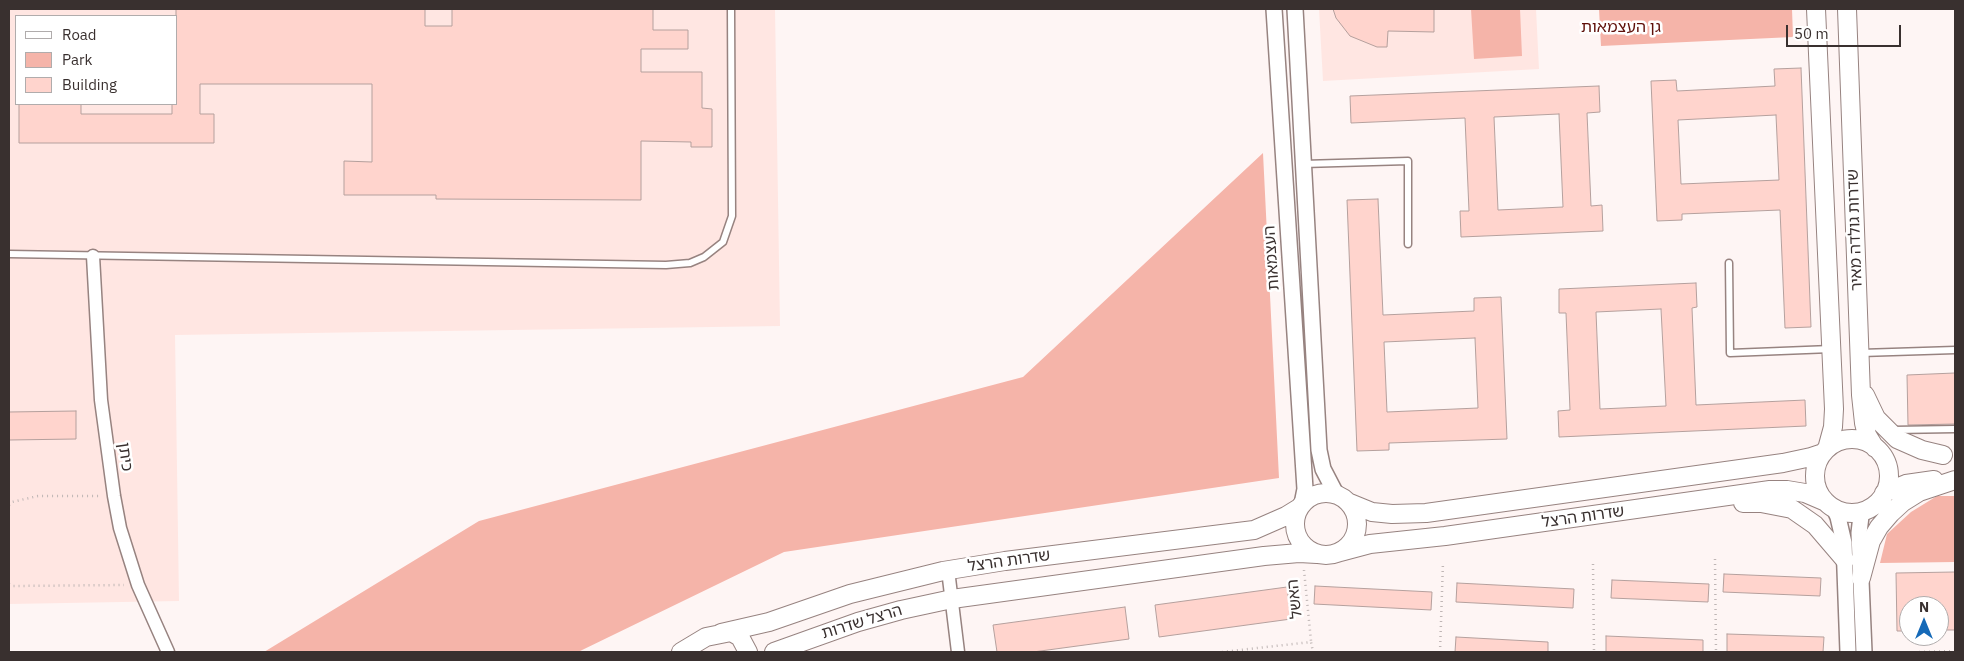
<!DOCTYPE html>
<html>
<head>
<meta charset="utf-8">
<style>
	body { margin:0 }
	#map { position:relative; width:1964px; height:661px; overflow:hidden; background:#fef5f4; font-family:"IBM Plex Sans",sans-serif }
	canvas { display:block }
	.frame { position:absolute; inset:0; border:10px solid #39302f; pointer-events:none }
	.legend { position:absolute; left:15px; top:15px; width:162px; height:90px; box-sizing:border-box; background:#fff; border:1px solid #b0acac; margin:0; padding:6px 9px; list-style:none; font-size:15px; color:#39302f }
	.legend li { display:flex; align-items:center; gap:10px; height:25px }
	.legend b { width:25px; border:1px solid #b0acac }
	.north { position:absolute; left:1899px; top:596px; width:50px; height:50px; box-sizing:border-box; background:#fff; border:1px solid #b0acac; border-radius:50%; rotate:0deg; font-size:14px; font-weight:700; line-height:20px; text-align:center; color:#39302f }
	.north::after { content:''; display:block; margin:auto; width:18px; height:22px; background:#166ab8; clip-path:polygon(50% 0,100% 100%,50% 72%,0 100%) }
	.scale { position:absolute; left:1786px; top:25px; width:115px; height:22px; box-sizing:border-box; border:2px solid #39302f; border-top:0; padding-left:6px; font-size:15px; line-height:18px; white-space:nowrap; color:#39302f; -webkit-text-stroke:4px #fff; paint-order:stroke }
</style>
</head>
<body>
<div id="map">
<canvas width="1964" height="661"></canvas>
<div class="frame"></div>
<ul class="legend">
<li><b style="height:6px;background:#fff"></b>Road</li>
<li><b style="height:14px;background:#f5b4a9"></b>Park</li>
<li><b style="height:14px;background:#ffd4cd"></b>Building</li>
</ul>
<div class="north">N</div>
<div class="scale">50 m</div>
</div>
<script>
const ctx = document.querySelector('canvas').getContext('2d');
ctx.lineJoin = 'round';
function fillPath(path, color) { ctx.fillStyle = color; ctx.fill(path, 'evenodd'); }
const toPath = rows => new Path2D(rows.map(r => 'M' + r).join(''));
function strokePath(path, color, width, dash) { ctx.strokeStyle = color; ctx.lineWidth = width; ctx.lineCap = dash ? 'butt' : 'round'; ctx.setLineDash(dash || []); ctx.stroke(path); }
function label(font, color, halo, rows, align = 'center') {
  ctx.font = font + ' "IBM Plex Sans","Noto Sans Hebrew",sans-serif'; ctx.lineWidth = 5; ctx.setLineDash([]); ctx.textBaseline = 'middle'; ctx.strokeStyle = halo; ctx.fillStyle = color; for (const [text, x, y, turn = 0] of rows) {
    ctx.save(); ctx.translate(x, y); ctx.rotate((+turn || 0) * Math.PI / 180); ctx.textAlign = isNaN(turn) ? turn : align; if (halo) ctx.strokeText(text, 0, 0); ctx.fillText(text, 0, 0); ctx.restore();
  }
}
const built = toPath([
	[9,9,775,9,780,326,175,335,179,601,9,604],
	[16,16,176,16,176,104,16,104],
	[1319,9,1536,9,1539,69,1323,81]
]);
const green = toPath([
	[1471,9,1520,9,1522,56,1474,59],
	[1599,9,1792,9,1793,37,1601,46],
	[1263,153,1279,478,784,552,578,652,264,652,479,521,1023,377],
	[1937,496,1955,496,1955,562,1880,563,1887,534,1911,512]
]);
const building = toPath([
	[176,9,425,9,425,26,452,26,452,9,653,9,653,30,688,30,688,49,641,49,641,72,702,72,702,108,712,109,712,147,691,147,691,142,641,141,641,200,436,199,436,195,344,195,344,161,372,162,372,84,200,84,200,114,214,114,214,143,19,143,19,104,81,104,81,114,172,114,172,104,176,104,176,9],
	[1333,9,1434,9,1434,32,1388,31,1387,47,1377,47,1350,36,1336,18,1333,9],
	[1801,68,1811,327,1785,328,1780,210,1682,214,1682,220,1657,221,1651,81,1676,80,1677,91,1775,86,1774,69,1801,68],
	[1776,115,1779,180,1681,184,1678,120,1776,115],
	[1599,86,1600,112,1587,113,1591,206,1602,205,1603,231,1461,237,1460,211,1469,211,1465,118,1351,123,1350,96,1599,86],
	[1559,114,1563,207,1498,210,1494,117,1559,114],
	[1378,199,1383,315,1474,311,1474,298,1501,297,1507,439,1389,443,1389,450,1357,451,1347,200,1378,199],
	[1475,338,1478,408,1387,412,1384,342,1475,338],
	[1696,283,1697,307,1692,308,1696,405,1805,400,1806,426,1559,437,1558,411,1570,410,1566,313,1559,313,1559,289,1696,283],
	[1661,309,1666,406,1600,409,1596,312,1661,309],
	[1955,373,1955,424,1908,425,1907,375,1955,373],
	[76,411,76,439,9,440,9,412,76,411],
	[1955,572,1955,630,1939,630,1939,606,1909,606,1909,631,1897,631,1896,573,1955,572],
	[1724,574,1821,578,1820,596,1723,592,1724,574],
	[1612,580,1709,584,1708,602,1611,598,1612,580],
	[1457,583,1574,589,1573,608,1456,602,1457,583],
	[1315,586,1432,592,1431,610,1314,604,1315,586],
	[1287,587,1291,619,1159,637,1155,605,1287,587],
	[1125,607,1129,639,1033,652,997,652,993,625,1125,607],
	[1727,634,1824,637,1823,652,1727,652,1727,634],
	[1606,636,1703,640,1703,652,1606,652,1606,636],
	[1456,637,1548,642,1548,652,1455,652,1456,637]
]);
const path = toPath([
	[9,505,12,502,38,496,100,496],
	[1715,559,1716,652],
	[1593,564,1594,652],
	[1304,570,1311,641],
	[9,584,13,586,124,585],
	[1222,652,1311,642,1313,652],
	[1440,652,1443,562],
	[1919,652,1955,651]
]);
const service = toPath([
	[1303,164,1408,161,1408,244],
	[9,254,666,265,690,263,704,257,723,242,732,216,731,9],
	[1729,263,1730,353,1831,349],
	[1861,353,1955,350],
	[1894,430,1955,429]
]);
const minor = toPath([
	[93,256,101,400,114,496,120,528,138,585,168,652],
	[948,570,958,652]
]);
const tertiary = toPath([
	[1274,9,1305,489,1302,504],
	[1295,9,1319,450,1323,469,1336,494],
	[1834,508,1838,517,1844,543,1848,652],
	[1864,652,1859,533,1861,516,1865,510]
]);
const secondary = toPath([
	[1816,9,1834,409,1833,427,1827,449],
	[1847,9,1861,395,1864,423,1867,435,1875,448],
	[1865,395,1876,418,1897,439,1922,450,1943,455],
	'1815 476a37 37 0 1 1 74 0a37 37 0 1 1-74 0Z',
	'1295 524a31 31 0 1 1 62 0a31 31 0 1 1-62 0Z',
	[1884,493,1906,484,1934,480],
	[1350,503,1372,512,1392,514,1426,513,1783,463,1811,457,1823,453],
	[1743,503,1761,503,1792,509,1815,525,1845,560],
	[1340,552,1370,544,1445,536,1770,490,1787,490,1805,493,1826,502],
	[1861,578,1871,541,1879,527,1891,513,1903,502,1919,492,1955,480],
	[721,633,769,622,850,594,943,571,1005,561,1254,530,1286,516,1299,508],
	[681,652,706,637,731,632,740,637,748,652],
	[774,652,858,622,901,610,952,599,1264,556,1299,553,1317,554]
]);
const parkNames = [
	["גן העצמאות",1621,27]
];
const streetNames = [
	["שדרות גולדה מאיר",1855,230,-92],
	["העצמאות",1272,258,-94],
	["כיתן",125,457,82],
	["שדרות הרצל",1583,517,-8],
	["שדרות הרצל",1009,561,-8],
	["האשל",1295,599,-96],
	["הרצל שדרות",862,622,-17]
];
fillPath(built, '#ffe6e2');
fillPath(green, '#f5b4a9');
fillPath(building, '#ffd4cd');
strokePath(building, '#b5a09d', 1);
strokePath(service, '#978380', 9);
strokePath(minor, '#978380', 15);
strokePath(tertiary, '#978380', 18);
strokePath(secondary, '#978380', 20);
strokePath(path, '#bfb6b5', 2.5, [1, 4]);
strokePath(service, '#fff', 6);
strokePath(minor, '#fff', 12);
strokePath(tertiary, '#fff', 15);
strokePath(secondary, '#fff', 18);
label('16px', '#5f100a', '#fff', parkNames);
label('16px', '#39302f', '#fff', streetNames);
</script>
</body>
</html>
